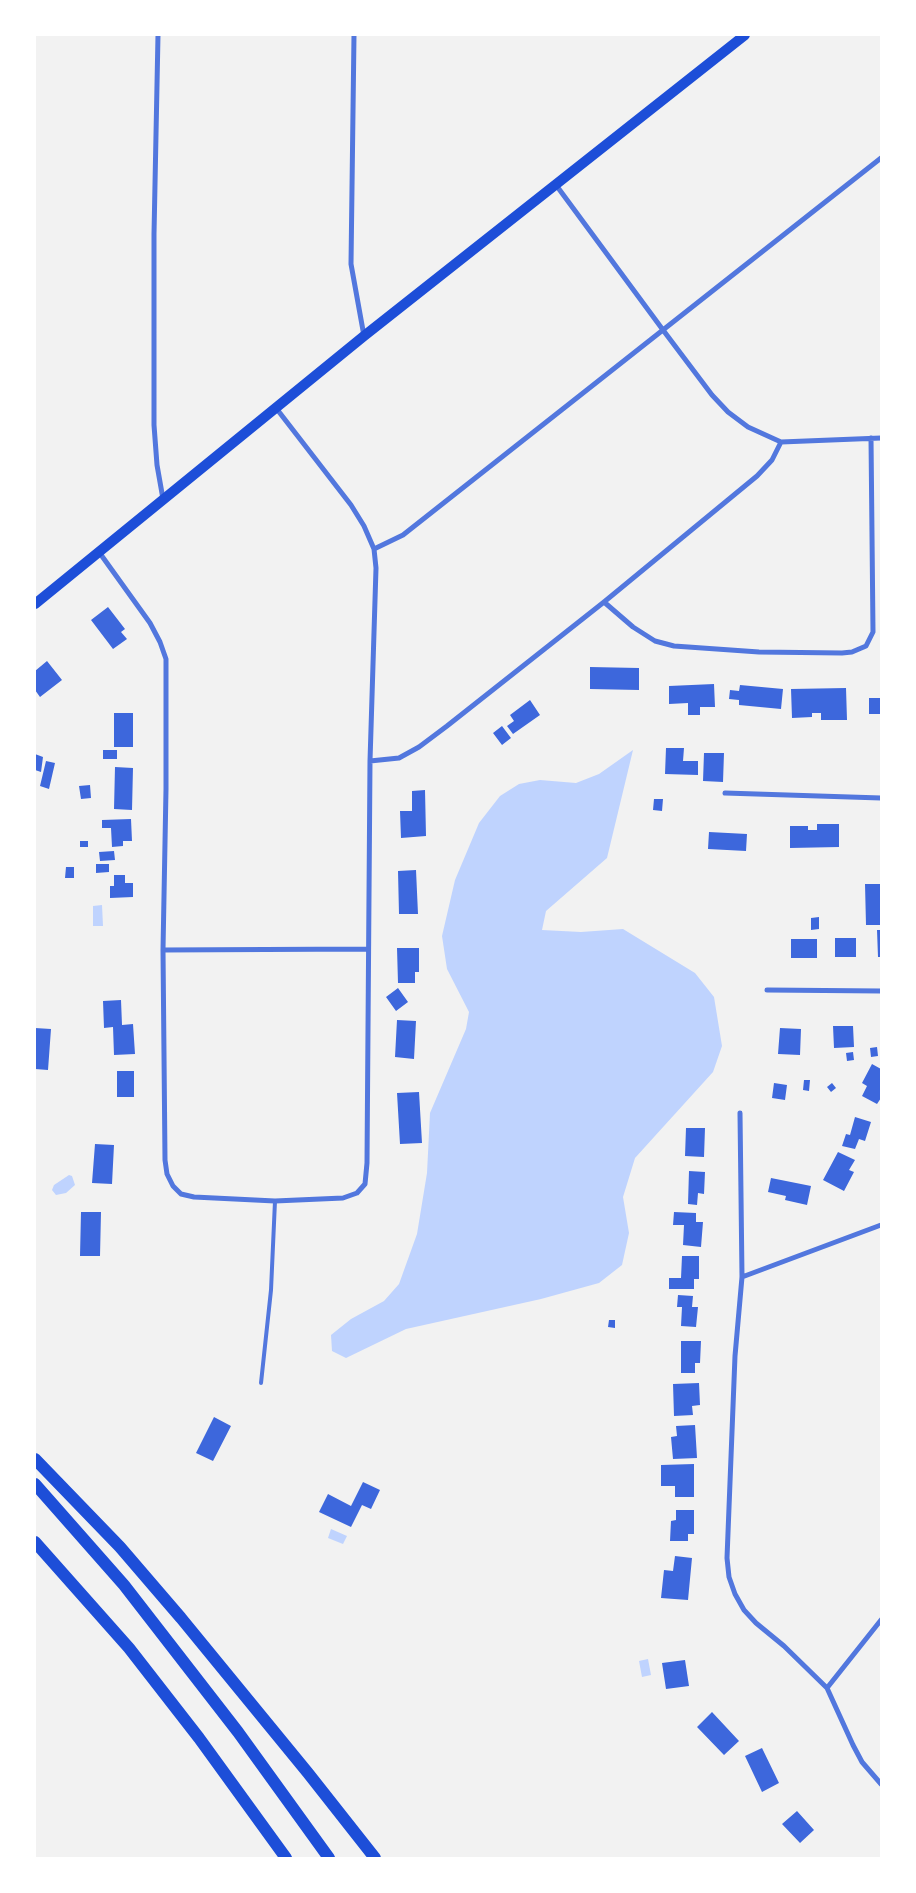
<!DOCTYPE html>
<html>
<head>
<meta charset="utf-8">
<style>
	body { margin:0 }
	#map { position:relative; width:916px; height:1893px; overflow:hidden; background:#f2f2f2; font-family:"Work Sans",sans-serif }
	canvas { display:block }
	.frame { position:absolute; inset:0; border:36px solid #fff; pointer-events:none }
</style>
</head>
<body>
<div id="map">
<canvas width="916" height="1893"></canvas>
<div class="frame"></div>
</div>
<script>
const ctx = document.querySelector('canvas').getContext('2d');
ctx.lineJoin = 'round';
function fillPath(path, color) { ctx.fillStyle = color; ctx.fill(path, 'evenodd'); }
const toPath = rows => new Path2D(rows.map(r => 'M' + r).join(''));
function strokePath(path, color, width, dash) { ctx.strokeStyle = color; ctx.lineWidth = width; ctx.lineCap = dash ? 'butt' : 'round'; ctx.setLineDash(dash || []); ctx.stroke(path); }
const water = toPath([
	[633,750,607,858,546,911,542,930,581,932,623,929,695,973,714,997,722,1046,713,1072,635,1158,623,1197,629,1233,622,1265,599,1283,541,1299,406,1329,346,1358,332,1351,331,1335,351,1319,384,1301,399,1284,417,1234,427,1173,430,1113,466,1029,469,1012,447,969,442,936,455,880,479,823,500,796,519,784,540,780,576,783,599,774],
	[102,905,103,926,93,926,93,906],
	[69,1175,72,1176,75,1185,66,1193,56,1195,52,1190,54,1185],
	[331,1529,347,1536,343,1544,328,1538],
	[648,1659,651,1675,642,1677,639,1661]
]);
const building = toPath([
	[108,607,125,629,121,632,127,639,113,649,91,620],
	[47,661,62,680,40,697,35,690,35,671],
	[590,667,639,668,639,690,590,689],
	[714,684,715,707,700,707,700,715,688,715,688,703,669,704,669,686],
	[740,685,783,689,781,709,739,705,739,700,729,699,730,690,739,691],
	[846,688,847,720,821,720,821,713,812,713,812,717,792,718,791,689],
	[869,698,881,698,881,714,869,714],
	[530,700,540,715,513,734,507,726,514,721,510,715],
	[114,713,133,713,133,747,114,747],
	[502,726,511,738,502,745,493,733],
	[666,748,684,748,683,761,698,761,698,775,665,774],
	[103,750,117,750,117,759,103,759],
	[704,753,724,753,723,782,703,781],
	[35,754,43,757,41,772,35,770],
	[46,761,55,763,49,789,40,786],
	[115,767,133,768,132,810,114,809],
	[90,785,91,798,81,799,79,786],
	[425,790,426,836,401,838,400,811,412,811,412,791],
	[654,799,663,799,662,811,653,810],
	[131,819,132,841,123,841,123,846,112,847,111,828,102,828,102,820],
	[817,824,839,824,839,847,790,848,790,826,808,826,808,830,817,830],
	[709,832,747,834,746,851,708,849],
	[80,841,88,841,88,847,80,847],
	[114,851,115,860,100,861,99,852],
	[96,864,109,864,109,872,96,873],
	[66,867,74,867,74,878,65,878],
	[416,870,418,914,399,914,398,871],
	[114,875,125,875,125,883,133,883,133,897,110,898,110,886,114,886],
	[865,884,881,884,881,925,866,925],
	[819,917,819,929,811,930,811,918],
	[877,930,881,930,881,957,878,957],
	[835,938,856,938,856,957,835,957],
	[791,939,817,939,817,958,791,958],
	[397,948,419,948,419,972,415,972,415,983,398,983],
	[398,988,408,1002,396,1011,386,997],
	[121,1000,122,1025,133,1024,135,1054,114,1055,113,1027,104,1028,103,1001],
	[397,1020,416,1021,414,1059,395,1057],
	[833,1026,853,1026,854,1047,834,1048],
	[35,1028,51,1029,48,1070,35,1069],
	[780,1028,801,1029,800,1055,778,1054],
	[877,1047,878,1056,871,1057,870,1048],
	[853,1052,854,1060,847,1061,846,1053],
	[872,1064,881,1069,881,1098,877,1104,862,1096,867,1086,862,1083],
	[117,1071,134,1071,134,1097,117,1097],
	[804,1080,810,1080,809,1091,803,1090],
	[774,1083,787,1085,785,1100,772,1098],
	[832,1083,836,1088,831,1092,827,1087],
	[419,1092,422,1143,400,1144,397,1093],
	[855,1117,871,1122,865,1141,859,1139,855,1149,842,1146,846,1134,850,1135],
	[686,1128,705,1128,704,1157,685,1156],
	[95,1144,114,1145,112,1184,92,1183],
	[838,1152,855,1160,849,1170,854,1172,844,1191,823,1180],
	[689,1171,705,1172,704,1194,698,1193,697,1205,688,1204],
	[771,1178,811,1186,807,1205,785,1200,786,1196,768,1192],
	[81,1212,101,1212,100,1256,80,1256],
	[674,1212,696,1213,696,1222,703,1222,701,1247,683,1245,684,1225,673,1225],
	[682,1256,699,1256,699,1279,694,1279,694,1289,669,1289,669,1278,681,1278],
	[678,1295,693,1296,692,1307,698,1307,696,1327,681,1326,682,1307,677,1307],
	[609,1320,615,1320,615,1328,608,1327],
	[681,1341,701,1341,700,1363,695,1363,695,1373,681,1373],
	[699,1383,700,1405,692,1406,693,1415,674,1416,673,1384],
	[214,1417,231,1426,213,1461,196,1453],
	[695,1425,697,1458,673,1459,671,1437,677,1436,676,1426],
	[694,1464,694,1497,675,1497,675,1486,661,1486,661,1465],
	[363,1482,380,1490,371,1509,362,1505,351,1527,319,1512,328,1494,351,1506],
	[676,1510,694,1510,694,1534,688,1534,688,1541,670,1541,671,1521,676,1520],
	[675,1556,692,1558,688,1600,661,1598,664,1570,673,1571],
	[685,1660,689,1686,666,1689,662,1663],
	[712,1712,739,1741,724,1755,697,1727],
	[762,1748,779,1783,762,1792,745,1756],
	[797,1811,814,1830,800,1843,782,1824]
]);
const service = toPath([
	[261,1383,271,1290,275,1201]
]);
const minor = toPath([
	[158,35,154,234,154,425,157,465,163,499],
	[354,35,351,264,364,336],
	[556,185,663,330,712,395,728,412,748,427,781,442,881,438],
	[374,549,403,535,881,158],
	[99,552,150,623,160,642,166,659,166,789,163,950,165,1160,167,1174,173,1186,181,1194,194,1197,275,1201,343,1198,357,1193,365,1184,367,1163,370,761,376,568,374,549,364,526,351,505,276,408],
	[604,602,633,627,655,641,674,646,759,652,842,653,852,652,866,646,873,632,871,438],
	[370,761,399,758,419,747,447,726,604,602,757,476,772,460,781,442],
	[725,793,881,798],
	[163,950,368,949],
	[767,990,881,991],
	[740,1113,742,1277,735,1356,727,1558,729,1577,735,1594,744,1610,756,1623,784,1646,827,1688,853,1745,862,1762,881,1784],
	[742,1277,881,1225],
	[827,1688,881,1620]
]);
const secondary = toPath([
	[35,604,364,336,745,35]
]);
const motorway = toPath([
	[35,1459,120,1547,181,1618,308,1773,375,1858],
	[35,1484,124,1585,238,1732,329,1858],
	[35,1542,129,1648,199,1738,286,1858]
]);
fillPath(water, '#bfd3fe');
fillPath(building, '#3d67dc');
strokePath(service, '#5277de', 4);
strokePath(minor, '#5277de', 5);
strokePath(secondary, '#1d4ed8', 10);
strokePath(motorway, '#1d4ed8', 12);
</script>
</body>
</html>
